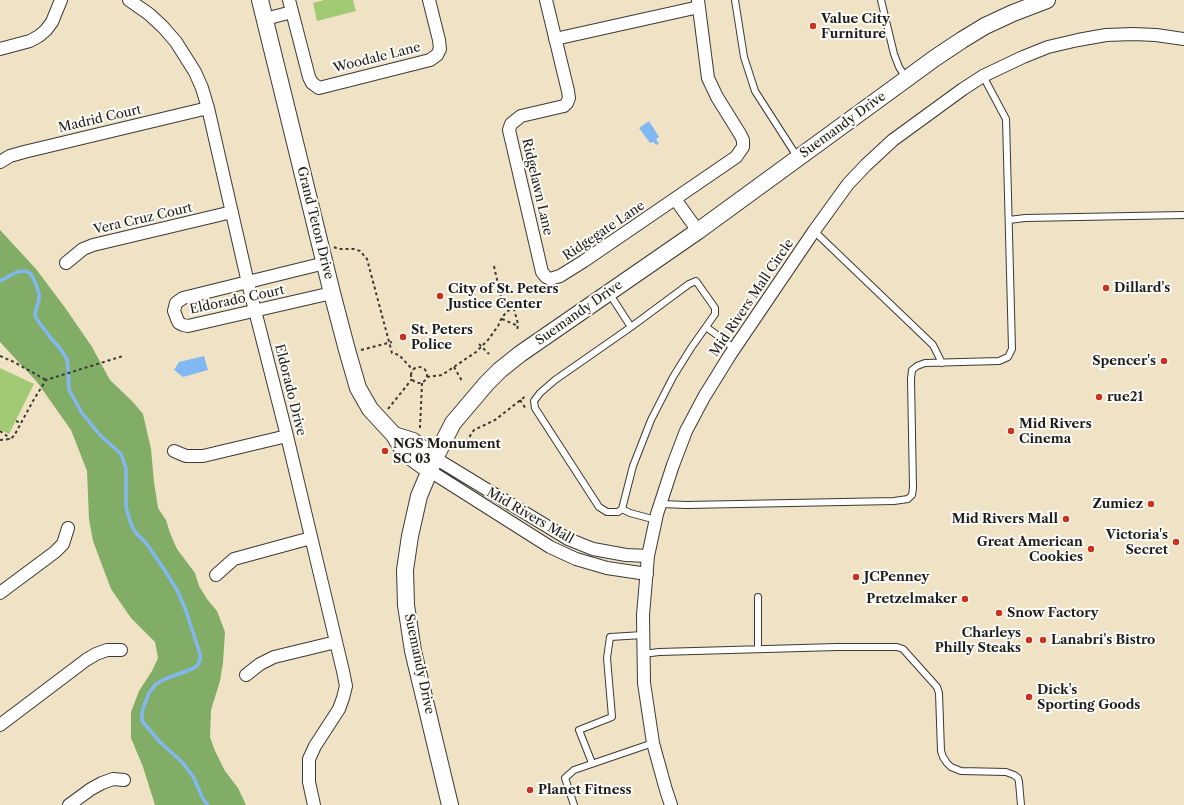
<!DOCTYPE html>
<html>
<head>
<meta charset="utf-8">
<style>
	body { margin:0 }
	canvas { display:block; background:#f0e2c4 }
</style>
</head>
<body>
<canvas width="1184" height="805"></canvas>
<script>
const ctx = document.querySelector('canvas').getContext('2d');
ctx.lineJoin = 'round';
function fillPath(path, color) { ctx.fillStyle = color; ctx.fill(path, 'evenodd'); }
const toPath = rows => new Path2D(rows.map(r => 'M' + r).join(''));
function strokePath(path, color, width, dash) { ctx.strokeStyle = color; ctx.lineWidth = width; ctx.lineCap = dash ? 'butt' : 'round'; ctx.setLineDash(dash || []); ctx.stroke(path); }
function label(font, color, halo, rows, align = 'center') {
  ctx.font = font + ' "Libre Caslon Text",serif'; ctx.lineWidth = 4; ctx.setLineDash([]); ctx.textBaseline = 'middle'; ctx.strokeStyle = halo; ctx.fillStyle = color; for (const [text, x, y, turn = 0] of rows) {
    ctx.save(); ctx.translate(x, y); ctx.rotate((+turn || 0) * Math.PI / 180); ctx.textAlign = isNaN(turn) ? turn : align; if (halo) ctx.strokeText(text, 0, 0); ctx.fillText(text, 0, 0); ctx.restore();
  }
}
const green = toPath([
	[324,0,353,0,356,11,317,21,313,3],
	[0,368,34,384,9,434,0,430]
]);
const forest = toPath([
	[0,230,36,269,66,309,92,347,110,380,133,402,143,414,151,449,154,482,158,508,166,520,170,533,177,549,195,573,199,586,207,599,217,611,225,632,223,663,220,681,211,710,210,737,215,751,225,771,238,788,246,805,155,805,143,767,131,738,131,712,139,691,152,671,158,658,155,642,131,618,111,589,93,541,89,519,87,471,71,430,37,382,0,342]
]);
const water = toPath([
	[649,121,659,137,656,139,659,144,656,145,653,142,650,143,639,128],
	[204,356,208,370,183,377,174,370,179,362]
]);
const stream = toPath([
	[0,281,17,272,26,271,31,274,36,284,39,294,39,300,35,313,36,318,50,337,59,347,67,359,68,369,69,390,82,413,100,435,121,454,126,468,126,507,131,524,135,532,146,543,164,569,177,590,186,611,200,654,200,660,197,666,192,669,165,679,156,684,149,693,145,703,142,712,142,721,160,742,183,763,194,778,203,799,208,805]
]);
const path = toPath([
	[334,247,338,249,354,249,360,251,367,259,392,353,399,355,413,370],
	[494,266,502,302,511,301,512,302,518,324,517,331],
	[502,319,518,326],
	[479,344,489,354],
	[361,350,392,342],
	[0,356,14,362,46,380],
	'411 375a8 8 0 1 1 16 0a8 8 0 1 1-16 0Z',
	[454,367,462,381],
	[427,377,442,375,476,352,488,340,498,326,502,317,513,306],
	[520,400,526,409],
	[388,409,412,379],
	[16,421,21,423],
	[420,428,422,383],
	[0,431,7,436,10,439],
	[0,440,10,439,14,436,33,401,46,380,123,356],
	[462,444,464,445,474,430,495,420,527,395]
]);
const service = toPath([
	[735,0,744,57,755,91,798,158],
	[881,0,894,54,899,67,906,78],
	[1009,220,1025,218,1184,215],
	[814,231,933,345,942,363],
	[609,293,631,327,689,284,696,281,715,308,715,314,691,348,673,377,651,420,633,466,622,509,630,513,656,520],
	[706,327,724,340,734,349],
	[661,504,687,505,894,501,908,499,912,495,913,488,911,379,912,370,917,366,925,363,999,361,1008,357,1012,349,1006,119,983,76],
	[622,509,618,512,607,512,599,507,535,408,534,401,540,393,555,380,631,327],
	[758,597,758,649],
	[643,654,659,652,837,647,897,647,903,649,937,687,939,693,941,751,943,757,947,763,951,767,961,771,1006,772,1014,775,1018,778,1019,782,1021,805],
	[592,763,579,730,612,717,607,658,610,637,643,635],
	[574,805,565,778,574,770,653,743]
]);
const minor = toPath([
	[129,0,149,14,163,27,176,42,195,72,202,88,208,108,248,283,287,436,343,671,346,686,343,698,339,709,315,746,309,759,309,782,314,805],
	[289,0,309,77,312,83,319,88,430,60,437,55,440,49,439,40,429,0],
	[546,0,568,91,569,98,567,103,564,106,521,116,511,124,509,130,542,272,546,277,550,279,560,276,584,261,736,157,743,147,743,140,740,134,717,97,708,78,698,0],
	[265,19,292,12],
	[555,39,699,7],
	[0,49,30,41,39,36,46,30,52,22,61,0],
	[0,162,10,156,24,152,208,108],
	[675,199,698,231],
	[66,263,83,249,93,245,232,212],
	[325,263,183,298,176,303,174,311,177,319,179,323,183,325,188,326,332,293],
	[174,451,186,456,203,456,287,436],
	[435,458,568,539,593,549,626,555,648,556],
	[430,471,550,547,576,559,607,568,647,574],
	[216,575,234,559,311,538],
	[0,593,55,552,63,544,68,528],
	[246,675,260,664,274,657,336,642],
	[0,725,86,660,96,654,107,650,121,650],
	[69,805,91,789,102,783,113,779,124,780],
	[671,805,666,790,653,743,644,683,643,615,648,556,657,514,673,465,686,431,704,397,730,355,814,231,848,184,866,165,893,140,963,89,983,76,1023,57,1048,47,1078,40,1106,35,1133,34,1156,35,1184,39]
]);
const tertiary = toPath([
	[260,0,332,293,347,350,358,388,370,409,394,435,405,453,430,471],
	[394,435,413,441,435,458],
	[450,805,413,651,406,605,405,570,410,536,419,496,435,458,453,423,486,384,500,370,520,354,698,231,935,58,962,40,985,26,1013,13,1047,0]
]);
const markers = [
	[813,26,4,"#c8321e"],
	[1106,288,4,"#c8321e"],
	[440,296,4,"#c8321e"],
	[403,337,4,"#c8321e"],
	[1164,361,4,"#c8321e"],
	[1099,397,4,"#c8321e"],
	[1011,431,4,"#c8321e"],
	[385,451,4,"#c8321e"],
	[1151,504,4,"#c8321e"],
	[1066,519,4,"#c8321e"],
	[1176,542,4,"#c8321e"],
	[1091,549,4,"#c8321e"],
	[856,577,4,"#c8321e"],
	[965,599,4,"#c8321e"],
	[999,613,4,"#c8321e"],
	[1029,640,4,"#c8321e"],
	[1043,640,4,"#c8321e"],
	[1029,697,4,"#c8321e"],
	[530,790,4,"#c8321e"]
];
const poiNames = [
	["Value City",821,19],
	["Furniture",821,34],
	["Dillard's",1114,288],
	["City of St. Peters",448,289],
	["Justice Center",448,304],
	["St. Peters",411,330],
	["Police",411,345],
	["Spencer's",1156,361,"right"],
	["rue21",1107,397],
	["Mid Rivers",1019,424],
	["Cinema",1019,439],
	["NGS Monument",393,444],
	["SC 03",393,459],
	["Zumiez",1143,504,"right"],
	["Mid Rivers Mall",1058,519,"right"],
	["Victoria's",1168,535,"right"],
	["Secret",1168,550,"right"],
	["Great American",1083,542,"right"],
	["Cookies",1083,557,"right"],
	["JCPenney",864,577],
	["Pretzelmaker",957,599,"right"],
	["Snow Factory",1007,613],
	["Charleys",1021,633,"right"],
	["Philly Steaks",1021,648,"right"],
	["Lanabri's Bistro",1051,640],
	["Dick's",1037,690],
	["Sporting Goods",1037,705],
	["Planet Fitness",538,790]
];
const streetNames = [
	["Woodale Lane",377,58,-14],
	["Madrid Court",100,119,-13],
	["Suemandy Drive",843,125,-36],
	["Ridgelawn Lane",537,187,77],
	["Vera Cruz Court",143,219,-13],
	["Grand Teton Drive",315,223,76],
	["Ridgegate Lane",604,231,-34],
	["Mid Rivers Mall Circle",752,298,-56],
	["Eldorado Court",237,300,-12],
	["Suemandy Drive",579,313,-35],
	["Eldorado Drive",290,390,76],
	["Mid Rivers Mall",530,516,30],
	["Suemandy Drive",419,664,78]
];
fillPath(green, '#a2c974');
fillPath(forest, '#81ad66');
fillPath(water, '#82b8f1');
strokePath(stream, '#82b8f1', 3.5);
strokePath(service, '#3c3a35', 8);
strokePath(minor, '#3c3a35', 14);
strokePath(tertiary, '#3c3a35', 18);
strokePath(path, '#3c3a35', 2, [3, 3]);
strokePath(service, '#fff', 6);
strokePath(minor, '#fff', 12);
strokePath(tertiary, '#fff', 16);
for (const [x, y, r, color] of markers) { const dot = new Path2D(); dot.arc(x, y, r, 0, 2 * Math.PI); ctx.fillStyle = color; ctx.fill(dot); strokePath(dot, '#fdfcf7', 1.5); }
label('bold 13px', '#1c1c1c', '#fdfcf7', poiNames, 'left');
label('13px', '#1c1c1c', '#fdfcf7', streetNames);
</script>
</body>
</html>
